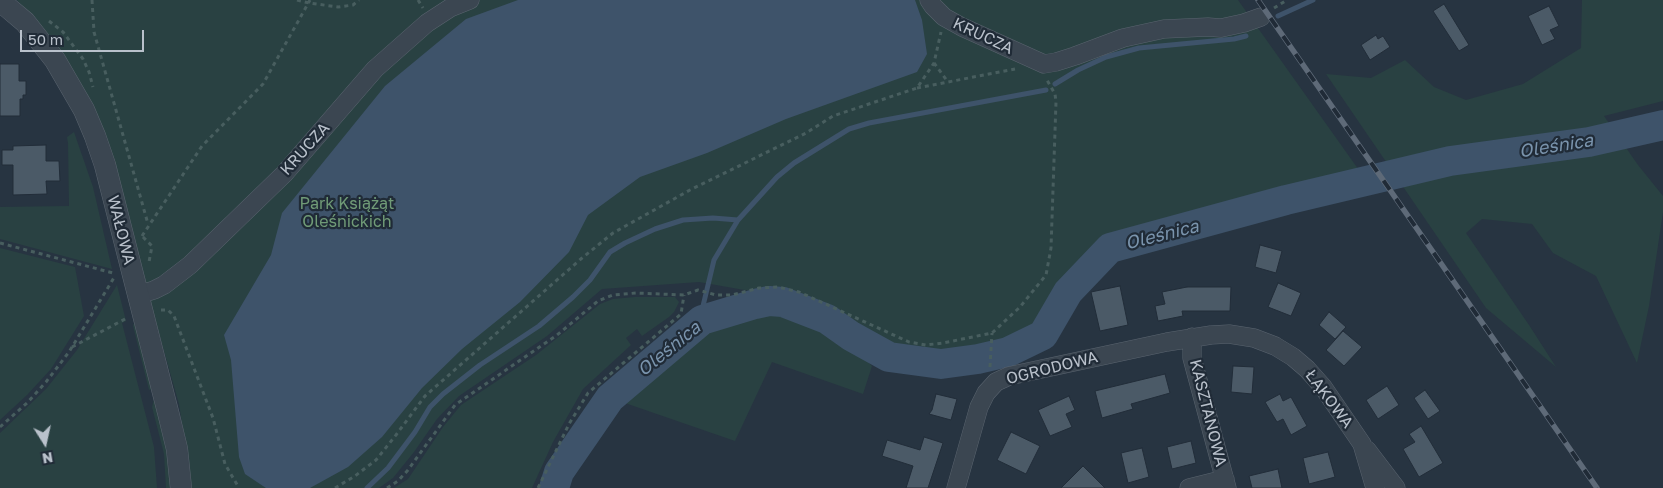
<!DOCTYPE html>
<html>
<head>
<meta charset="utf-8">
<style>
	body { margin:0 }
	#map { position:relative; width:1663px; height:488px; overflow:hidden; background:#273441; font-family:"Golos Text",sans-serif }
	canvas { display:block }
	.north { position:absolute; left:20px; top:418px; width:50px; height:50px; -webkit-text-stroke:4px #202b37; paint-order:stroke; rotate:170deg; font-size:14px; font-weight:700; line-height:20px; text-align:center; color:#b9c1cb }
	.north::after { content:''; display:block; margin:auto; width:18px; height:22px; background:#b9c1cb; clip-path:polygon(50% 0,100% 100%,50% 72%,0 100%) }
	.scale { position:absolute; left:20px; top:30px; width:124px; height:22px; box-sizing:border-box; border:2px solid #b9c1cb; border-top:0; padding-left:6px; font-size:15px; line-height:18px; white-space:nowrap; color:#b9c1cb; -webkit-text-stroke:4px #202b37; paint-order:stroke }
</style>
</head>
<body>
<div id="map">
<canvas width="1663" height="488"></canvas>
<div class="north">N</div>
<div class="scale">50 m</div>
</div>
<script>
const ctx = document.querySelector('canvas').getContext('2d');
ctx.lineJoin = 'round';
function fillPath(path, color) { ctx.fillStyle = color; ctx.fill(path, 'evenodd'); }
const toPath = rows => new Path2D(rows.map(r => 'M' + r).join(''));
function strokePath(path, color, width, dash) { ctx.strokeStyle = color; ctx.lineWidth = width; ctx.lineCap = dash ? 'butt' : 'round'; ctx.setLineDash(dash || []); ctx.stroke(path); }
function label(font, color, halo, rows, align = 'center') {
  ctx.font = font + ' "Golos Text",sans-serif'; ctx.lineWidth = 4.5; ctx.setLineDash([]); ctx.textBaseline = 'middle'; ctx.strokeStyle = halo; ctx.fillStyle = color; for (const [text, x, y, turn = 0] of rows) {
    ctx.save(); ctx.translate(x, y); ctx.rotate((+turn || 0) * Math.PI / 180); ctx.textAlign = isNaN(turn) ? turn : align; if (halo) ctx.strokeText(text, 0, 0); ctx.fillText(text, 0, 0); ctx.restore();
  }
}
const green = toPath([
	[17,0,1238,0,1361,173,1102,242,1031,332,968,353,918,356,884,345,836,320,784,297,699,282,602,289,547,336,459,396,437,419,414,452,393,478,379,488,192,488,179,404,158,330,62,53],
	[1582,0,1663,0,1663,101,1604,116,1638,165,1663,196,1663,212,1649,306,1637,363,1596,276,1553,253,1532,224,1482,219,1466,233,1529,325,1556,367,1486,308,1326,74,1371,78,1405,60,1434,87,1466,100,1523,84,1581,48],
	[74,132,93,187,112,269,0,239,0,207,69,206,68,143,67,137],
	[0,248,75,267,84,316,51,369,27,395,0,420],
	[117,285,126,321,122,323,154,447,157,488,0,488,0,433,46,389,77,350],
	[635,297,675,297,679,302,674,312,669,317,642,336,637,329,626,338,631,345,583,389,553,442,532,488,394,488,408,479,443,427,461,405,536,355,600,304,613,299],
	[766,311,780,312,800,319,828,332,866,360,872,366,863,394,772,362,735,441,625,403,694,340,719,323,747,314],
	[134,323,136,324,153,389,149,390,133,326],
	[155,395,169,453,171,488,166,488,164,454,152,407]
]);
const water = toPath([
	[518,0,915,0,922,20,927,54,917,72,786,119,707,153,640,177,588,215,569,252,520,302,462,349,422,388,382,437,348,467,310,488,266,488,245,474,239,457,231,360,224,335,271,255,282,213,385,86,466,19]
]);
const stream = toPath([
	[1278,16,1313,0],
	[1055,84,1078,70,1106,57,1139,48,1234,39,1246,36],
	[702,320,703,306,714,260,738,220,777,177,794,163,849,129,869,123,1046,90],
	[367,488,388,468,415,432,430,407,443,394,480,365,539,326,573,297,590,280,610,252,625,243,655,229,683,220,713,218,738,220]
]);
const river = toPath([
	[554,488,559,472,610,398,702,320,755,304,769,301,783,302,827,319,851,336,889,357,941,364,978,359,1008,352,1043,335,1068,292,1110,248,1286,200,1450,161,1589,142,1663,125]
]);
const building = toPath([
	[1444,4,1469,45,1459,51,1433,11,1444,4],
	[1549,6,1559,26,1550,30,1555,39,1542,45,1528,16,1549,6],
	[1376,35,1378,39,1383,36,1390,47,1370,60,1361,45,1376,35],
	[0,64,19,64,19,81,26,81,26,95,23,95,23,99,20,99,20,116,0,116,0,64],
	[46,145,46,161,59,161,60,181,46,181,47,194,13,195,13,165,2,165,2,150,13,150,13,146,46,145],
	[1260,245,1282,251,1276,273,1255,267,1260,245],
	[1278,283,1301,293,1291,316,1268,307,1278,283],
	[1120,286,1128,325,1100,331,1091,292,1120,286],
	[1187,287,1231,287,1230,311,1182,311,1183,316,1158,321,1155,306,1165,304,1162,292,1187,287],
	[1329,312,1346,327,1335,339,1319,325,1329,312],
	[1343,331,1362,347,1344,366,1326,350,1343,331],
	[1233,366,1254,367,1252,394,1231,392,1233,366],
	[1165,374,1170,393,1131,404,1133,409,1102,418,1095,391,1165,374],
	[1387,386,1399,405,1378,419,1366,400,1387,386],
	[1425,390,1440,411,1428,419,1414,398,1425,390],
	[936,394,957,399,951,420,929,414,932,410,936,394],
	[1280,394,1283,401,1291,397,1307,426,1291,435,1283,419,1277,422,1265,402,1280,394],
	[1069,396,1075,410,1066,414,1072,427,1050,436,1038,410,1069,396],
	[1421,426,1443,463,1419,477,1403,449,1415,442,1409,434,1421,426],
	[1011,432,1040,446,1026,474,997,460,1011,432],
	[924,437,943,443,928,488,906,488,913,466,882,456,887,440,920,450,924,437],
	[1191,441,1196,463,1172,469,1167,447,1191,441],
	[1142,448,1149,477,1128,483,1121,453,1142,448],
	[1328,452,1335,477,1309,484,1303,458,1328,452],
	[1083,466,1105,488,1061,488,1083,466],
	[1278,469,1282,488,1252,488,1249,476,1278,469]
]);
const path = toPath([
	[92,0,94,32,148,224],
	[297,0,309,3,338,7,353,5,359,0],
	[418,0,423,8],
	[1274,8,1287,0],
	[49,21,63,32,83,59,89,72,93,87],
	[934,63,948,82],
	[917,88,1015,69],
	[142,236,202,146,263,84,310,0],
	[143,237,152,246,149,262],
	[0,243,113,273],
	[161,310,168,310,174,316,213,418,225,464,239,488],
	[72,347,127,318],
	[990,367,992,333],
	[0,427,27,403,46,382,69,352,115,276],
	[335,488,355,476,376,460,396,435,425,396,582,258,613,233,690,190,806,133,833,116,917,88,934,63,941,32],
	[387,488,398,481,408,470,455,405,557,335,598,301,613,295,636,293,684,295,698,290,716,295,732,295,759,288,778,287,799,292,909,342,926,345,943,343,992,333,1020,307,1046,275,1051,248,1056,102,1055,94,1047,80],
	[538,488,569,424,588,393,681,314,684,295]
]);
const minor = toPath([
	[929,0,933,6,944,17,962,27,1044,64,1056,62,1075,56,1123,38,1164,29,1208,27,1221,28,1244,23,1261,17],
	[138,295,154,290,164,285,190,265,284,174,375,69,427,23,450,8,470,0],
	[1192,337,1192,358,1227,488],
	[1367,450,1396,488],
	[956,488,979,407,986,393,996,382,1009,376,1167,342,1211,335,1229,334,1254,338,1275,346,1293,357,1307,369,1323,387,1362,444,1375,488],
	[1189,488,1225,479]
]);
const tertiary = toPath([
	[0,1,25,22,55,60,84,110,95,136,105,165,169,416,177,449,181,488]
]);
const rail = toPath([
	[1258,0,1597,488]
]);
const streetNames = [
	["KRUCZA",983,36,25],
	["KRUCZA",305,149,-48],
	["WAŁOWA",121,230,76],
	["OGRODOWA",1052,368,-14],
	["ŁĄKOWA",1329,399,53],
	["KASZTANOWA",1208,413,76]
];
const parkNames = [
	["Park Książąt",347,204],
	["Oleśnickich",347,222]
];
const waterNames = [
	["Oleśnica",1556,146,-9],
	["Oleśnica",1162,235,-14],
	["Oleśnica",669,349,-39]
];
fillPath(green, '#294142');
fillPath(water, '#3e536a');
strokePath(stream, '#3e536a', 5);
strokePath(river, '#3e536a', 30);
fillPath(building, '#4b5a67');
strokePath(building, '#222d39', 1);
strokePath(minor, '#5a646f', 19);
strokePath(tertiary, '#5a646f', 22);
strokePath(path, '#485e5f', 3, [4, 4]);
strokePath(minor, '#3b4651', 18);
strokePath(tertiary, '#3b4651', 21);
strokePath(rail, '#5e6a78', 5.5);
strokePath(rail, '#202b37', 4, [11]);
label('16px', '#b9c1cb', '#202b37', streetNames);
label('16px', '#709b77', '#202b37', parkNames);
label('italic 18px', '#7a94ad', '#202b37', waterNames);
</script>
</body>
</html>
